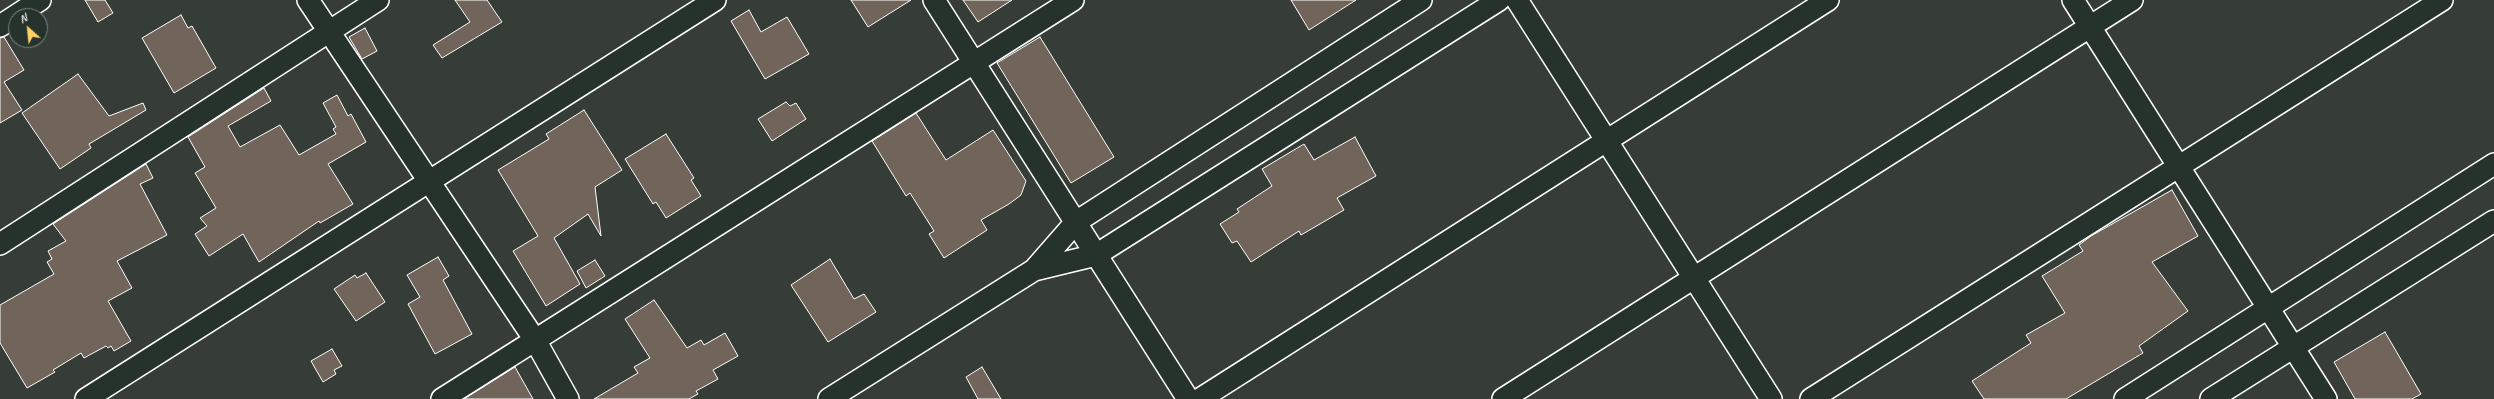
<!DOCTYPE html>
<html>
<head>
<meta charset="utf-8">
<style>
	body { margin:0 }
	#map { position:relative; width:2494px; height:399px; overflow:hidden; background:#353d36; font-family:Caveat,sans-serif }
	canvas { display:block }
	.north { position:absolute; left:8px; top:8px; width:40px; height:40px; box-sizing:border-box; background:#26332d; border:1px solid #7d8581; border-radius:50%; rotate:333deg; font-size:11px; font-weight:700; line-height:16px; text-align:center; color:#fff }
	.north::after { content:''; display:block; margin:auto; width:14px; height:18px; background:#ffd166; clip-path:polygon(50% 0,100% 100%,50% 72%,0 100%) }
</style>
</head>
<body>
<div id="map">
<canvas width="2494" height="399"></canvas>
<div class="north">N</div>
</div>
<script>
const ctx = document.querySelector('canvas').getContext('2d');
ctx.lineJoin = 'round';
function fillPath(path, color) { ctx.fillStyle = color; ctx.fill(path, 'evenodd'); }
const toPath = rows => new Path2D(rows.map(r => 'M' + r).join(''));
function strokePath(path, color, width, dash) { ctx.strokeStyle = color; ctx.lineWidth = width; ctx.lineCap = dash ? 'butt' : 'round'; ctx.setLineDash(dash || []); ctx.stroke(path); }
const building = toPath([
	[85,0,105,0,113,13,98,22,85,0],
	[455,0,487,0,502,22,442,58,433,45,470,22,455,0],
	[851,0,911,0,868,27,851,0],
	[963,0,1012,0,978,22,963,0],
	[1291,0,1356,0,1309,30,1291,0],
	[749,10,761,32,787,17,809,54,765,79,731,21,749,10],
	[181,15,188,28,192,26,216,68,174,93,142,38,181,15],
	[365,28,377,51,362,59,349,37,365,28],
	[4,37,24,70,4,82,22,110,0,123,0,38,4,37],
	[1040,37,1114,157,1071,183,997,63,1040,37],
	[78,74,109,116,143,103,146,110,89,144,91,148,60,169,22,113,78,74],
	[264,88,271,101,228,126,240,147,280,125,299,155,336,134,333,129,336,127,323,103,337,95,348,116,351,114,366,142,328,164,353,204,320,223,319,221,259,262,243,234,209,256,195,234,207,226,200,218,216,208,195,173,205,167,188,137,264,88],
	[786,102,790,106,796,103,806,119,772,141,758,119,786,102],
	[584,110,622,170,595,187,601,236,588,214,554,238,580,284,546,306,513,251,538,236,498,170,549,139,546,134,584,110],
	[916,113,946,160,993,130,1026,181,1021,195,1009,204,981,220,987,230,944,258,929,234,934,231,910,193,906,196,872,141,916,113],
	[666,134,694,178,691,180,701,196,666,218,656,202,653,204,625,159,666,134],
	[1355,137,1376,176,1337,198,1344,210,1301,235,1299,231,1251,262,1237,241,1232,243,1220,224,1239,212,1237,209,1272,186,1262,169,1304,144,1314,160,1355,137],
	[146,164,153,178,140,184,167,235,117,261,132,288,108,301,131,341,114,351,111,346,108,348,106,346,84,358,81,353,53,370,55,372,27,388,0,343,0,305,54,274,47,262,52,259,48,251,66,241,53,224,146,164],
	[2172,190,2198,236,2152,262,2188,311,2139,346,2143,353,2066,399,1984,399,1972,381,2031,343,2026,335,2065,313,2042,276,2083,251,2079,245,2091,236,2172,190],
	[438,257,449,276,443,280,472,334,435,354,408,304,420,297,407,275,438,257],
	[830,259,854,299,864,294,876,312,828,342,791,285,830,259],
	[595,260,605,276,586,288,577,271,595,260],
	[366,273,385,302,356,321,334,289,355,275,357,278,366,273],
	[654,300,687,348,701,340,704,345,725,333,738,356,713,370,718,379,696,391,698,394,689,399,594,399,638,373,634,367,650,358,625,319,654,300],
	[2385,332,2421,394,2412,399,2355,399,2334,362,2385,332],
	[332,349,342,366,334,370,336,374,323,382,311,361,332,349],
	[515,367,533,399,464,399,515,367],
	[982,367,1001,399,978,399,966,377,982,367]
]);
const street = toPath([
	[308,0,535,340,568,399],
	[934,0,1188,399],
	[1517,0,1771,399],
	[2073,0,2326,399],
	[0,26,40,0],
	[0,244,378,0],
	[1034,270,1096,255,1499,0],
	[86,399,715,0],
	[442,399,1073,0],
	[829,399,1034,270,1076,222,1421,0],
	[1200,399,1828,0],
	[1503,399,2132,0],
	[1811,399,2442,0],
	[2125,399,2494,164],
	[2211,399,2494,221]
]);
fillPath(building, '#70645b');
strokePath(building, '#fff', 1);
strokePath(street, '#fff', 24);
strokePath(street, '#26332d', 21);
</script>
</body>
</html>
